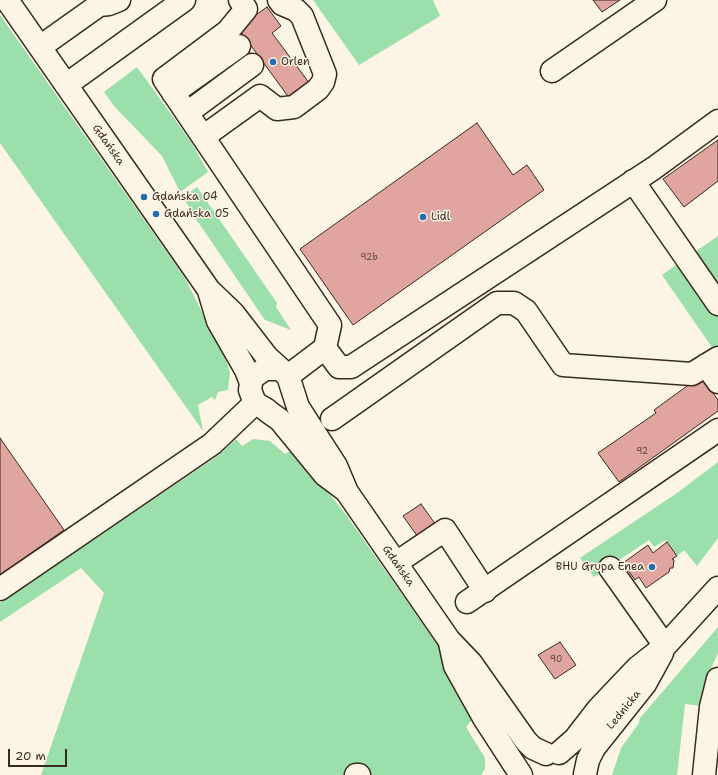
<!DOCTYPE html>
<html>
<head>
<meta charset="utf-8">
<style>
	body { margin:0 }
	#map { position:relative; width:718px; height:775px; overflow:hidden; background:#fcf5e5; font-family:"Shantell Sans",sans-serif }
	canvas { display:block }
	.scale { position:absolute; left:8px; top:749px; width:59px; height:18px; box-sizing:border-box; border:2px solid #3b2a1e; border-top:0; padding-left:5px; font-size:12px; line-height:14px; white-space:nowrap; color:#3b2a1e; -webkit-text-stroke:3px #fcf5e5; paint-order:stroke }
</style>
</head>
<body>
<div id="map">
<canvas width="718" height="775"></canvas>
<div class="scale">20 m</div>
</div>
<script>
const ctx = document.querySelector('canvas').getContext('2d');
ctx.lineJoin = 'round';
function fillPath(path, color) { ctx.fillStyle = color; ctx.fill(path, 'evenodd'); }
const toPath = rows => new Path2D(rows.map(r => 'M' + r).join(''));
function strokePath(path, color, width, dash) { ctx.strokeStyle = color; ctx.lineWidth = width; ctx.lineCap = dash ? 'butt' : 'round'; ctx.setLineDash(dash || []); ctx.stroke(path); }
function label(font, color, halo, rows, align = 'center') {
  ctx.font = font + ' "Shantell Sans",sans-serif'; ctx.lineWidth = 3; ctx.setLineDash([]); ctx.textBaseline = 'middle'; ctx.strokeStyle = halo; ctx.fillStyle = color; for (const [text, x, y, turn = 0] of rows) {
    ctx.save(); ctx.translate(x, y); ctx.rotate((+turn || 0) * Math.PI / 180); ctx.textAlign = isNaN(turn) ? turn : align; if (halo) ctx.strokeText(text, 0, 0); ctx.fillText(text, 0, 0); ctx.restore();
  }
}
const green = toPath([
	[313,0,433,0,440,16,359,65],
	[0,15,185,278,226,360,230,373,228,390,218,392,215,400,212,397,198,405,203,431,0,143],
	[137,67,191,142,208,172,180,192,162,156,114,106,104,92],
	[197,187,277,303,276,307,291,330,265,320,198,222,183,197],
	[718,236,718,356,662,275],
	[236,439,242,446,253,439,270,441,285,454,293,449,344,512,444,654,476,717,469,723,466,727,485,758,485,769,481,775,372,775,362,763,345,775,41,775,104,593,81,568,0,622,0,603,219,455],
	[718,462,718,538,697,566,684,550,677,556,666,540,654,547,649,540,594,577,580,558,677,493],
	[718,627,718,653,705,682,701,706,685,704,677,775,612,775,621,748,639,723,640,718]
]);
const building = toPath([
	[593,0,620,0,602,12,593,0],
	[267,7,281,26,272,33,310,84,290,99,238,28,267,7],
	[477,123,513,175,527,165,544,190,353,325,300,249,477,123],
	[718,140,718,181,684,207,663,179,718,140],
	[701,376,718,400,718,411,619,482,598,453,656,413,654,410,701,376],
	[0,438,64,530,0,575,0,438],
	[421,504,436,525,418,537,403,516,421,504],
	[667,542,677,556,672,559,674,560,673,568,670,568,669,572,646,588,639,577,635,580,623,563,648,545,653,553,667,542],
	[560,642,576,665,555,679,538,655,560,642]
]);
const minor = toPath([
	[7,0,209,290,233,313,267,357,288,376,298,407,336,466,347,492,449,640,471,663,526,741,533,748,546,754],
	[240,0,246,9,228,31,164,79,330,325,325,348,288,376],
	[40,47,99,5,109,4,119,0],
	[552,71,655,0],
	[66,85,184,0],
	[173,93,239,46],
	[187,113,252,65],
	[203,137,260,96,277,109,294,107,318,89,323,82,325,74,302,16,296,10,282,4,279,0],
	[633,181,718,304],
	[209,291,218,321,246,370,251,383],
	[325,348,339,367,351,367,654,168,718,121],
	[706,365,718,382],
	[266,410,280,420,325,475,345,490],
	[267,410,255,403,250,390,251,383,253,377,265,369,279,369],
	[332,419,497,303,514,303,526,311,563,365,692,374,718,358],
	[396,563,445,530,485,591],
	[610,568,665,646],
	[0,589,212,444,255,403],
	[467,602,718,430],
	[450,643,455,666,484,718,521,775],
	[559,753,575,739,599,708,637,668,665,646,718,588],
	[585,774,588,760,594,748,645,684,662,653],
	[356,775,359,775],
	[704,775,711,707,718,679]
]);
const markers = [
	[273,62,4,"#1f6fb2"],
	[144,197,4,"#1f6fb2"],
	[156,214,4,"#1f6fb2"],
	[423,217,4,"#1f6fb2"],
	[652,567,4,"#1f6fb2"]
];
const numberNames = [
	["92b",369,258],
	["92",642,452],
	["90",556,660]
];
const poiNames = [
	["Orlen",281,62],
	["Gdańska 04",152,197],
	["Gdańska 05",164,214],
	["Lidl",431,217],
	["BHU Grupa Enea",644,567,"right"]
];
const streetNames = [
	["Gdańska",108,145,55],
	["Gdańska",398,566,55],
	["Lednicka",624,710,-51]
];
fillPath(green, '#9bdfab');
fillPath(building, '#dfa59e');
strokePath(building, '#3b2a1e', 1);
strokePath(minor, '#3b2a1e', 25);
strokePath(minor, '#fcf5e5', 22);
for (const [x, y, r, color] of markers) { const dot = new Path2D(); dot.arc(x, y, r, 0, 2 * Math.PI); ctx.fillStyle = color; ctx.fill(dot); strokePath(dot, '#fcf5e5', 1.5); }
label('9px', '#64493e', null, numberNames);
label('11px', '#3b2a1e', '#fcf5e5', poiNames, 'left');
label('11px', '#3b2a1e', '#fcf5e5', streetNames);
</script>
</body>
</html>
